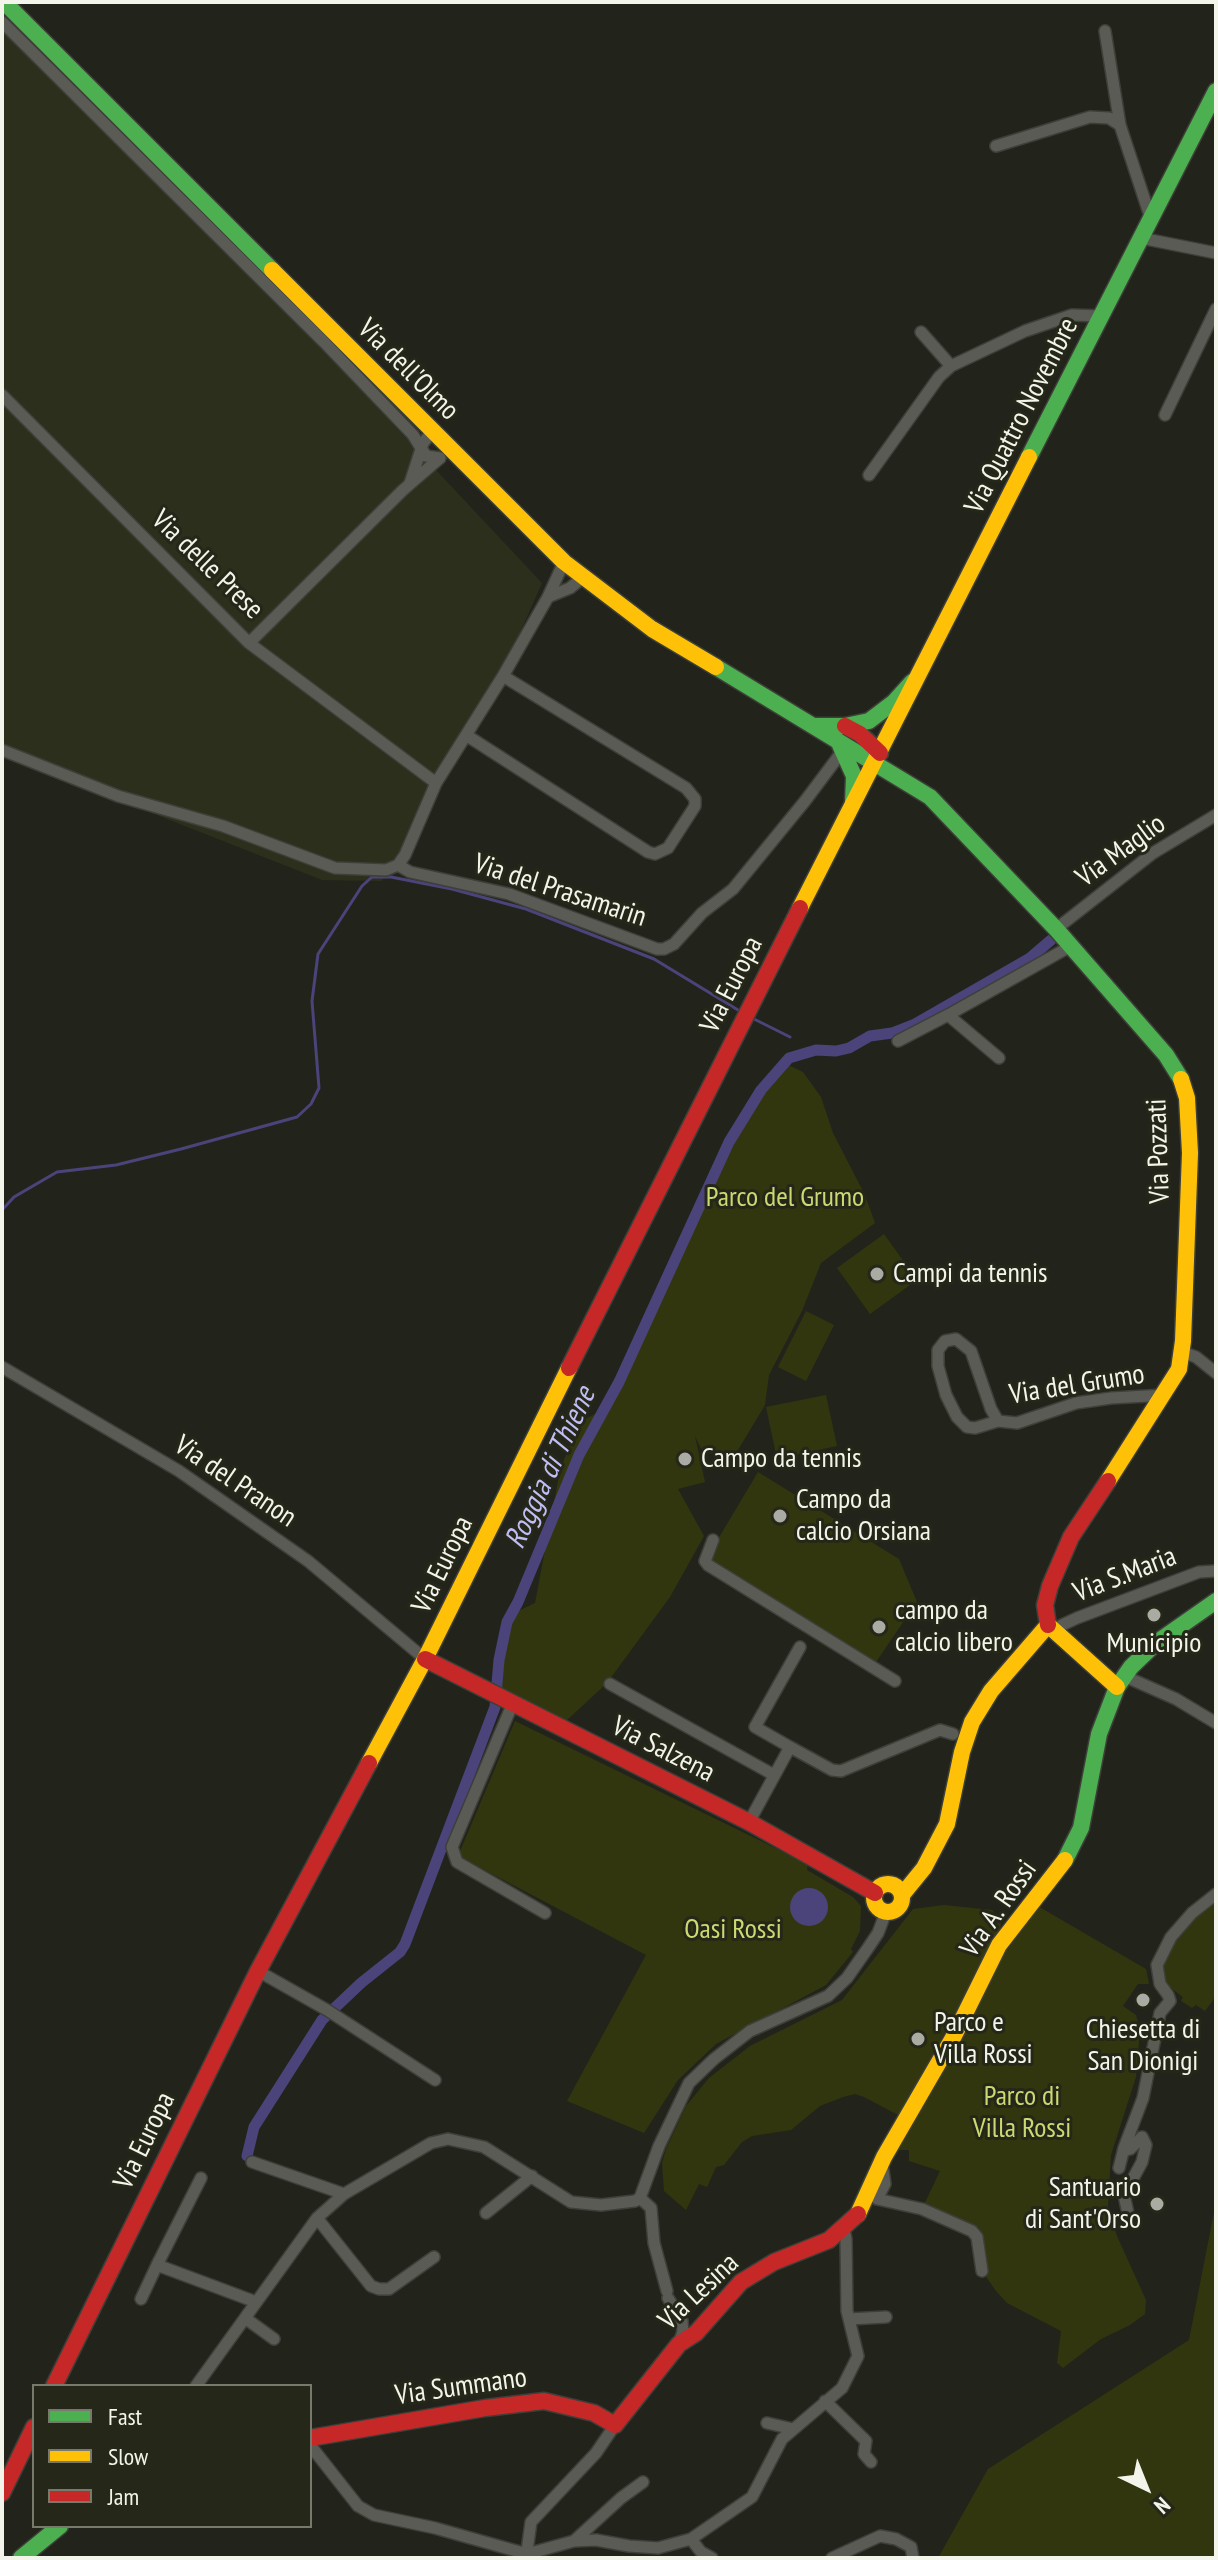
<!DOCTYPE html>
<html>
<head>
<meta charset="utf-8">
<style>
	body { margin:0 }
	#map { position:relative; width:1218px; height:2560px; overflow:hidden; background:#22241c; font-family:"PT Sans Narrow",sans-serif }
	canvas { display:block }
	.frame { position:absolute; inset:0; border:4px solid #f3f5eb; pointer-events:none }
	.legend { position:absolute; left:32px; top:2384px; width:280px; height:144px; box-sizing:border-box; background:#252718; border:2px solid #77796c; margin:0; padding:10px 14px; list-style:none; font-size:24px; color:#f3f5eb }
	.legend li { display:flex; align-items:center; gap:16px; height:40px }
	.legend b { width:40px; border:2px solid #77796c }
	.north { position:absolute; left:1106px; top:2448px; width:80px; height:80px; -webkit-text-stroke:6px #252718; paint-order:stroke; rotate:137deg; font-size:22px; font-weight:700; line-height:32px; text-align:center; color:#f3f5eb }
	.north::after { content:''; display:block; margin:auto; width:28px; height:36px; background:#f3f5eb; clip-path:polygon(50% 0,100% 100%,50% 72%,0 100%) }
</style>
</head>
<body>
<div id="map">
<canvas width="1218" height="2560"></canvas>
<div class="frame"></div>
<ul class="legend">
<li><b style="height:10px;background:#4caf50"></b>Fast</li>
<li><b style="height:10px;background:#ffc107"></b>Slow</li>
<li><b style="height:10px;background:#c62828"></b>Jam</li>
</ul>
<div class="north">N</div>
</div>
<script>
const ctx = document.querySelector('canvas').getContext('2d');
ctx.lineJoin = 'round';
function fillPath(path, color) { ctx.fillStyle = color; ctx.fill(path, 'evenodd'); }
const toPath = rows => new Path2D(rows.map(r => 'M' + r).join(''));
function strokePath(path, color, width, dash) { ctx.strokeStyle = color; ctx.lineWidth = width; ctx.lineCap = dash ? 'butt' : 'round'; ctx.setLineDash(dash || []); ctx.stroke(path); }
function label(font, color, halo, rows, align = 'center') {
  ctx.font = font + ' "PT Sans Narrow",sans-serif'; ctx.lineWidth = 6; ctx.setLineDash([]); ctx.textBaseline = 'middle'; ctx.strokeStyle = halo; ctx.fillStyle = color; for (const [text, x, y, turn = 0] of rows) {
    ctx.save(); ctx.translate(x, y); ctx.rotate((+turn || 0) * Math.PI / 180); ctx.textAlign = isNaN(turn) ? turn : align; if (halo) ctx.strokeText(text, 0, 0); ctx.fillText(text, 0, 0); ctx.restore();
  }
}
const built = toPath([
	[2,7,542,583,491,698,382,881,322,880,2,754]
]);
const green = toPath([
	[784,1063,803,1072,821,1097,833,1133,865,1195,875,1223,821,1263,802,1311,769,1375,765,1405,735,1455,703,1453,695,1436,705,1482,678,1489,704,1536,670,1597,607,1683,566,1721,493,1683,505,1649,512,1614,535,1603,560,1470,579,1422,607,1408,680,1260,677,1249,712,1189,720,1164,751,1108],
	[884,1234,917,1280,870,1314,837,1268],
	[806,1311,834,1325,806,1381,778,1367],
	[826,1395,837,1446,777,1459,766,1407],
	[758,1472,899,1559,917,1602,876,1662,705,1561],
	[515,1721,808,1864,807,1870,853,1897,861,1906,860,1931,851,1949,853,1952,826,1985,716,2044,678,2080,644,2133,567,2101,646,1955,458,1856],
	[1210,1900,1216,1905,1216,1996,1205,2011,1196,2005,1192,2008,1181,2001,1183,1997,1160,1980,1161,1963,1171,1939],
	[944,1905,992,1910,1002,1921,995,1946,967,1991,900,2116,864,2097,855,2094,843,2097,820,2106,791,2130,752,2136,742,2142,724,2165,716,2167,707,2187,699,2184,686,2210,664,2191,662,2163,666,2149,686,2106,709,2078,750,2046,842,2000,913,1909],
	[1036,1905,1146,1969,1149,1984,1138,1984,1123,2006,1136,2015,1140,2030,1136,2077,1111,2155,1108,2206,1117,2236,1146,2300,1145,2314,1130,2325,1101,2339,1063,2368,1057,2363,1061,2331,1007,2303,996,2291,982,2271,977,2237,922,2209,940,2171,909,2161,909,2150,899,2150,892,2146,999,1945],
	[1216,2202,1216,2558,938,2558,988,2469,1189,2340]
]);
const water = toPath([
	'790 1907a19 19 0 1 1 38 0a19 19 0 1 1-38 0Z'
]);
const stream = toPath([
	[754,1019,790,1037],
	[2,1210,14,1197,57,1172,116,1165,181,1149,297,1117,311,1104,319,1088,312,1001,318,954,362,886,372,877,391,877,452,889,526,909,654,959,738,1010]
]);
const canal = toPath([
	[247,2156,254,2127,322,2020,361,1983,400,1952,405,1944,495,1707,499,1660,507,1622,518,1602,579,1455,619,1382,729,1142,761,1090,789,1058,816,1050,836,1051,849,1048,870,1036,892,1033,915,1024,1030,958,1051,940]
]);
const street = toPath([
	[2,22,324,342,413,435,426,456,440,458],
	[1105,31,1120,125,1151,219],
	[996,146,1090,117,1109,118,1120,125],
	[1141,238,1216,253],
	[921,332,951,366,1025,331,1072,315,1102,316],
	[2,395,249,643,436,783],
	[1165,415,1216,309],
	[869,475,939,377,951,366],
	[410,483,423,443,432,432],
	[548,597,570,588,582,578],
	[249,643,403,490,440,458],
	[466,735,648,852,655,854,668,848,695,806,695,799,686,788,503,676],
	[2,750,118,796,223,826,335,868,386,870,398,865],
	[398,865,410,872,509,894,657,949,664,949,674,944,702,913,733,889,805,801,844,749],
	[398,865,405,855,436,783,503,676,548,597,564,562],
	[1056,929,1153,853,1216,815],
	[898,1041,948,1015],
	[999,1058,948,1015,1071,946],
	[1182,1352,1196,1357,1216,1373],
	[2,1367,179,1471,308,1561,425,1659],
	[998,1421,991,1409,971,1351,956,1339,945,1341,938,1350,938,1366,946,1395,957,1417,967,1427,975,1428,998,1421,1017,1423,1076,1403,1111,1398,1165,1395],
	[713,1540,705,1561,708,1565,895,1681],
	[1054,1632,1062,1625,1077,1618,1199,1572,1216,1571],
	[1124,1676,1176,1699,1216,1723],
	[610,1684,774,1775],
	[513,1703,452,1847,457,1862,545,1913],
	[790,1747,832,1770,841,1771,940,1730,953,1734],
	[749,1822,790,1747,755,1727,800,1647],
	[258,1971,327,2010,435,2080],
	[252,2162,344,2194],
	[882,2163,885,2184,877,2199,922,2209,972,2231,977,2237,982,2271],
	[1119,2168,1124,2148],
	[640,2198,659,2146,689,2083,714,2059,750,2031,828,1996,847,1978,868,1948,878,1933,886,1912],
	[640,2198,651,2208,654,2243,667,2291],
	[486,2213,532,2176],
	[317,2218,371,2286,379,2289,389,2289,434,2257],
	[1129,2218,1124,2195,1142,2162,1146,2145,1142,2137,1130,2149,1126,2150,1124,2148,1143,2098,1160,2013,1170,2001,1168,1995,1160,1984,1157,1965,1171,1937,1192,1913,1216,1894],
	[157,2265,201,2178],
	[668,2298,682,2321,683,2332,679,2343],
	[141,2299,157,2265,256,2302],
	[245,2318,274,2339],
	[849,2319,886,2317],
	[196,2386,317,2218,344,2194,431,2143,448,2139,484,2147,571,2202,601,2205,635,2201,640,2198],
	[825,2401,866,2441,864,2454,871,2462],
	[767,2423,793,2429],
	[310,2445,358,2506,374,2515,435,2528,527,2554,574,2541,596,2540,629,2546,658,2548,691,2539,752,2497,782,2439,842,2388,858,2356,847,2311,846,2239,844,2229],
	[691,2539,701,2552,712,2558],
	[574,2541,621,2498,643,2482],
	[526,2558,531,2522,596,2453,615,2425],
	[832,2558,880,2536,896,2539,911,2547,913,2558]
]);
const fast = toPath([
	[4,2,272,270],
	[1029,457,1216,91],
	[716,667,930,797,1056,929,1166,1055,1181,1079],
	[815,726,845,726,869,721,894,702,912,682],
	[840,745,854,776,853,802],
	[1065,1860,1081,1828,1099,1734,1117,1687,1131,1667,1156,1643,1216,1601],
	[21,2558,60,2526]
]);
const slow = toPath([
	[272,270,564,562,652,629,716,667],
	[800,908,1029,457],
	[1108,1481,1179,1369,1183,1341,1190,1153,1187,1098,1181,1079],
	[1048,1625,1117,1687],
	[369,1763,425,1659,569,1368],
	'874 1898a14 14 0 1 1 28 0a14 14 0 1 1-28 0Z',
	[902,1895,924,1868,947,1824,962,1752,972,1722,991,1691,1048,1625],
	[858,2214,884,2157,954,2036,999,1945,1065,1860]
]);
const jam = toPath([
	[845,726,860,734,880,753],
	[569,1368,800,908],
	[1048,1625,1045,1605,1050,1586,1071,1537,1108,1481],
	[425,1659,749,1822,875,1893],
	[54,2386,258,1971,369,1763],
	[310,2438,485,2408,544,2401,594,2413,615,2425,679,2344,696,2333,741,2282,774,2262,829,2240,858,2214],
	[2,2493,34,2427]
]);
const markers = [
	[877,1274,8,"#aaaca3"],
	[685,1459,8,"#aaaca3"],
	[780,1516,8,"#aaaca3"],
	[1154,1615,8,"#aaaca3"],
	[879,1627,8,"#aaaca3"],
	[1143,2000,8,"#aaaca3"],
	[918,2039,8,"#aaaca3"],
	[1157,2204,8,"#aaaca3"]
];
const streetNames = [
	["Via dell'Olmo",408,370,45],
	["Via Quattro Novembre",1022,416,-63],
	["Via delle Prese",207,565,44],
	["Via Maglio",1121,851,-36],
	["Via del Prasamarin",560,891,18],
	["Via Europa",732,985,-63],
	["Via Pozzati",1159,1151,-92],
	["Via del Grumo",1077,1385,-9],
	["Via del Pranon",235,1482,34],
	["Via Europa",443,1565,-64],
	["Via S.Maria",1125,1575,-21],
	["Via Salzena",663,1750,27],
	["Via A. Rossi",999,1909,-55],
	["Via Europa",145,2141,-64],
	["Via Lesina",699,2292,-43],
	["Via Summano",461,2387,-8]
];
const parkNames = [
	["Parco del Grumo",785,1198],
	["Oasi Rossi",733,1930],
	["Parco di",1022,2097],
	["Villa Rossi",1022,2129]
];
const poiNames = [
	["Campi da tennis",893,1274],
	["Campo da tennis",701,1459],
	["Campo da",796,1500],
	["calcio Orsiana",796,1532],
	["campo da",895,1611],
	["calcio libero",895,1643],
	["Municipio",1154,1644,"center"],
	["Parco e",934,2023],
	["Villa Rossi",934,2055],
	["Chiesetta di",1143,2030,"center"],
	["San Dionigi",1143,2062,"center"],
	["Santuario",1141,2188,"right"],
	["di Sant'Orso",1141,2220,"right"]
];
const waterNames = [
	["Roggia di Thiene",551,1468,-65]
];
fillPath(built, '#2c2f1c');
fillPath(green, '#32360e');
fillPath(water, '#4a447b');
strokePath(stream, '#4a447b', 3);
strokePath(canal, '#4a447b', 11);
strokePath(street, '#3d3f38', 14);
strokePath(fast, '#3d3f38', 19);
strokePath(slow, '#3d3f38', 19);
strokePath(jam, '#3d3f38', 19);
strokePath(street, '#5b5b56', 11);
strokePath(fast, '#4caf50', 16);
strokePath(slow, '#ffc107', 16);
strokePath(jam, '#c62828', 16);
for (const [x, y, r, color] of markers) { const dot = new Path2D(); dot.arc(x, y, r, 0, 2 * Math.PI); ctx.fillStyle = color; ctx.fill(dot); strokePath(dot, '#252718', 3); }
label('28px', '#f3f5eb', '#252718', streetNames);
label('28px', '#ccd971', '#252718', parkNames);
label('28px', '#f3f5eb', '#252718', poiNames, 'left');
label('italic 30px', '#bfbdf4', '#252718', waterNames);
</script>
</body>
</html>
